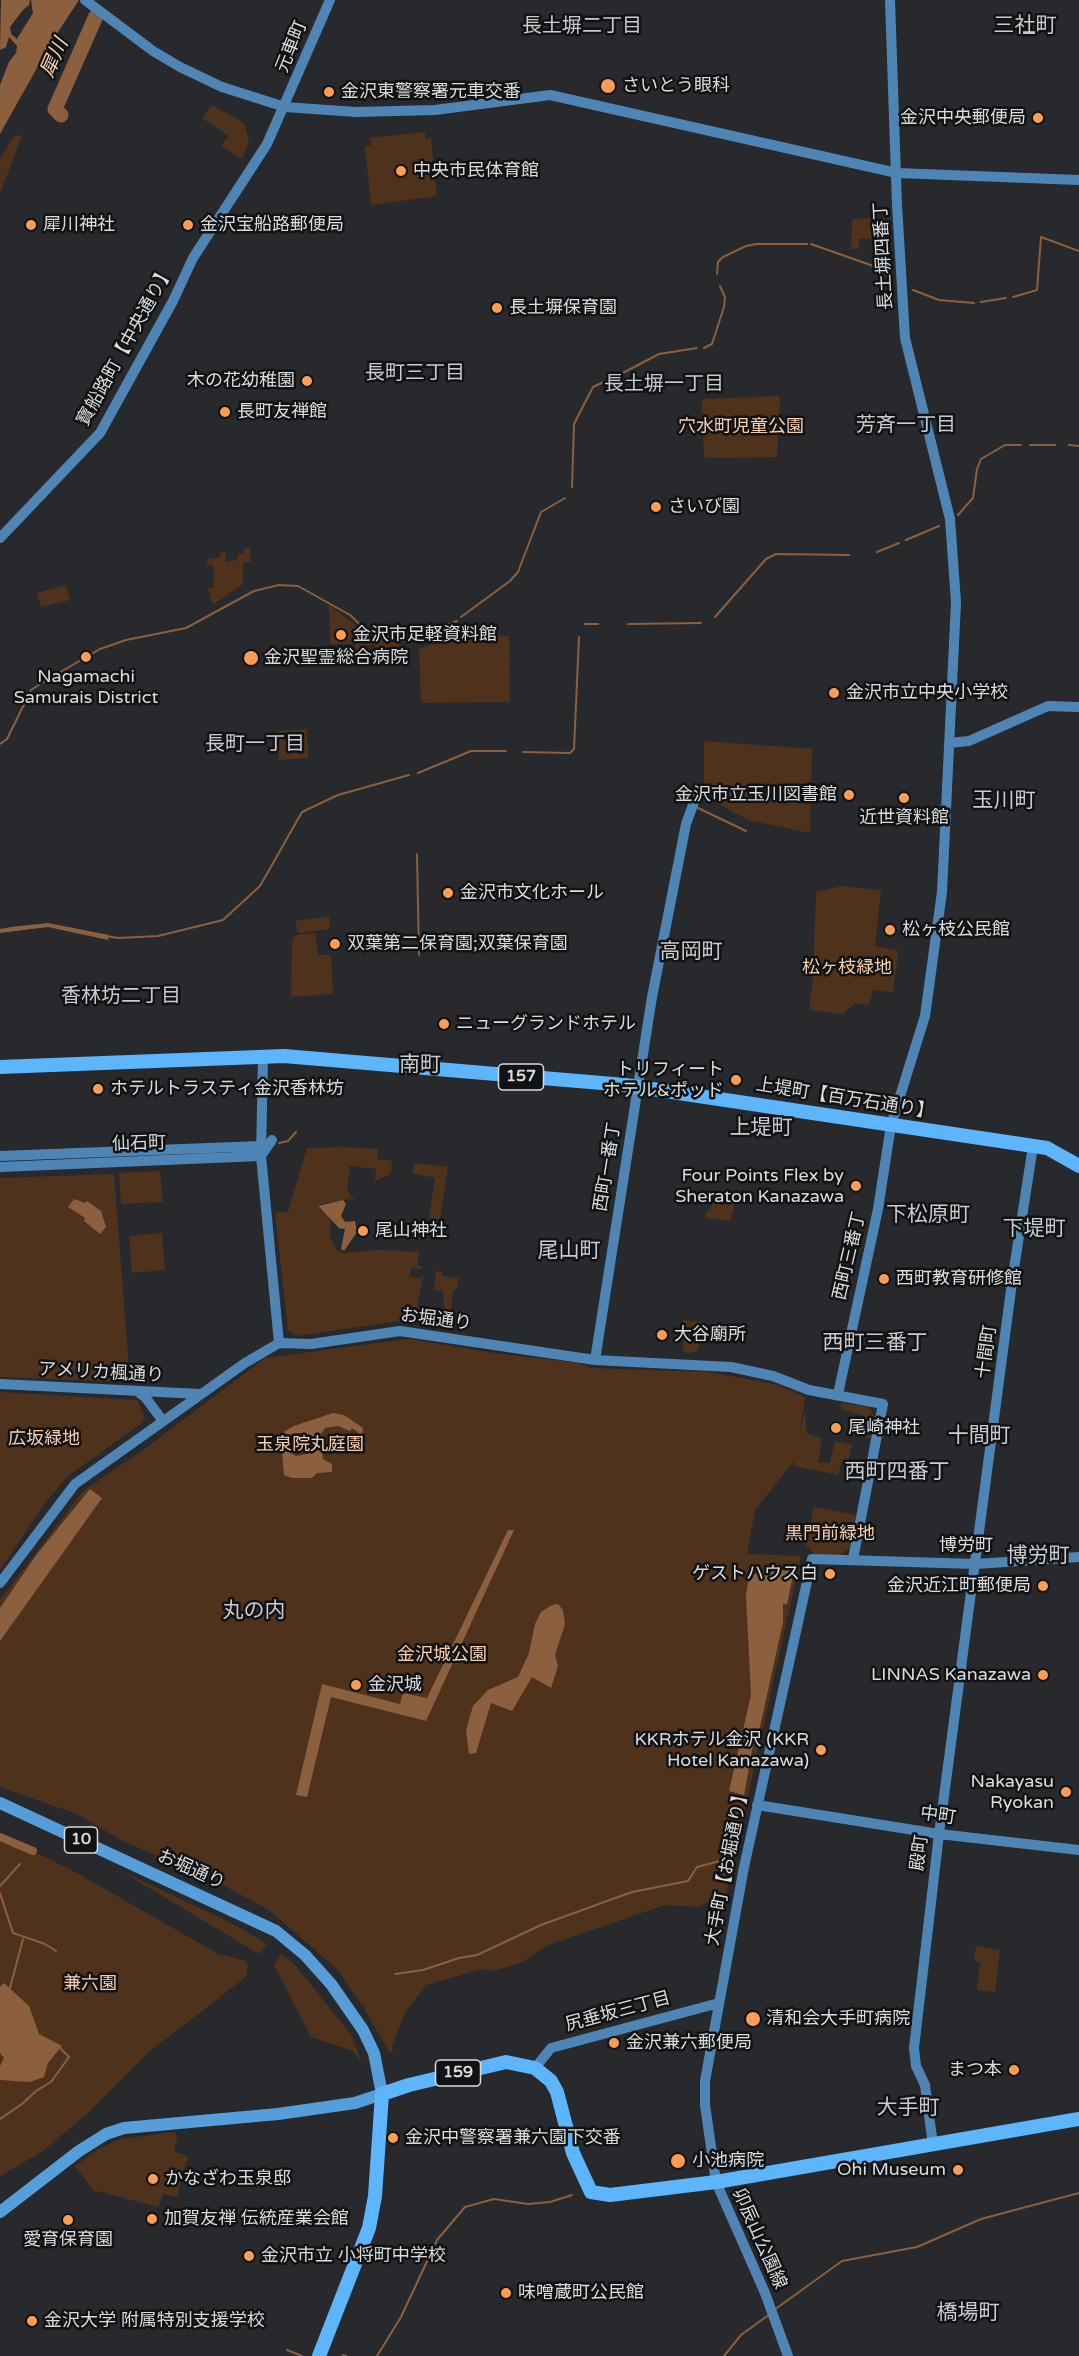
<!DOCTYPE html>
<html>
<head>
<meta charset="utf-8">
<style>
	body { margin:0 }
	canvas { display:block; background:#27292c }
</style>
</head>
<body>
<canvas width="1079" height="2356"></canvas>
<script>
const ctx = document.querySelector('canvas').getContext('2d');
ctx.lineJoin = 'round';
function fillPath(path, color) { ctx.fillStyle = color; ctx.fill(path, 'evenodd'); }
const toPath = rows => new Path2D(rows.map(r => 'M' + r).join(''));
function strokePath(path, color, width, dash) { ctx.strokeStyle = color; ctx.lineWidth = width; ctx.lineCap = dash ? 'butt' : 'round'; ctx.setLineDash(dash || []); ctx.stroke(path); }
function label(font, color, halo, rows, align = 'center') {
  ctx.font = font + ' "Varela Round","Noto Sans JP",sans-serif'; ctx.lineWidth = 5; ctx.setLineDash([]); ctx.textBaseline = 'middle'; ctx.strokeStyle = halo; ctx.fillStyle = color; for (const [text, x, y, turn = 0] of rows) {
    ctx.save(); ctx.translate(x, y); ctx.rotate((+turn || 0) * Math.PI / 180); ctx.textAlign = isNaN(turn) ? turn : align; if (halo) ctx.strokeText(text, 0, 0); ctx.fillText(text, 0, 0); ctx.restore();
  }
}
const green = toPath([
	[212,105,244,123,249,141,242,159,221,146,229,136,202,118],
	[425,132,425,139,431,138,437,196,371,205,365,147,371,145,370,138],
	[15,135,22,136,0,193,0,159],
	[885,218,886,238,859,239,859,249,851,249,852,219],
	[777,396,780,399,777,457,707,458,704,456,702,401,704,399],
	[244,548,250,548,251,562,243,562,243,584,216,603,212,603,208,588,214,588,213,565,207,565,207,559,218,558,221,556,220,552,225,551,226,562,238,560,238,554,245,553],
	[66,585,70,600,41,607,37,593],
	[329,605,367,634,402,645,403,651,376,654,375,645,362,645,362,655,356,655,355,644,330,644],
	[462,632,509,636,510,702,421,703,419,649],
	[307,729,308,758,279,760,278,731],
	[704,741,812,749,810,833,748,820,704,796],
	[842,886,881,890,875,946,898,951,893,992,873,990,869,1005,855,1003,843,1014,809,1010,813,978,816,892],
	[329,916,330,929,298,933,295,921],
	[315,933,318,955,331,955,333,994,291,997,292,940,296,935],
	[344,1147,378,1149,377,1159,392,1161,391,1174,375,1181,376,1169,350,1166,347,1190,355,1201,349,1199,320,1204,318,1208,331,1220,330,1237,336,1250,343,1253,380,1250,419,1252,417,1265,422,1266,422,1269,411,1268,409,1277,420,1279,423,1274,417,1310,444,1313,443,1291,434,1290,436,1271,442,1272,442,1276,458,1278,457,1289,453,1290,451,1310,463,1311,460,1329,400,1321,296,1336,288,1330,275,1213,288,1212,307,1148],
	[415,1163,448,1167,440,1219,429,1218,435,1178,412,1173],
	[160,1171,163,1202,121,1204,119,1173],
	[114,1174,130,1382,0,1377,0,1178],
	[713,1203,735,1203,730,1221,707,1218,705,1215],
	[162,1233,165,1270,132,1273,129,1236],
	[683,1320,702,1322,698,1351,687,1353,683,1350],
	[409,1339,501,1354,579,1363,591,1368,709,1372,778,1385,805,1397,799,1433,805,1411,807,1434,822,1438,818,1462,830,1463,835,1441,852,1445,848,1461,842,1460,838,1475,794,1466,794,1461,755,1510,747,1554,801,1556,724,1904,709,1902,698,1907,665,1905,548,1945,521,1963,493,1971,482,1969,426,1985,406,2011,392,2046,393,2052,390,2053,364,2009,366,2005,362,2006,337,1969,269,1910,221,1884,121,1840,77,1814,0,1787,0,1600,83,1491,142,1451,265,1358],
	[0,1392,137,1400,144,1415,143,1422,67,1477,45,1503,0,1570],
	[841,1403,869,1407,875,1417,871,1439,865,1438,868,1421,864,1416,840,1409],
	[814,1507,856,1515,850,1548,840,1555,816,1556,806,1545],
	[0,1835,77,1873,218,1954,246,1961,248,1965,246,1977,150,2051,89,2112,43,2151,0,2176],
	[119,1870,233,1924,267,1944,259,1954],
	[976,1946,1000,1950,995,1992,977,1990,980,1962,974,1960],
	[281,1954,295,1965,352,2036,362,2063,353,2051,311,2037,274,1965],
	[175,2132,177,2137,174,2152,188,2156,177,2197,163,2194,158,2207,93,2190,75,2166,98,2149,120,2139]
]);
const water = toPath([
	[1,0,30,0,29,5,23,10,10,27,11,34,17,39,33,13,31,0,79,0,52,41,0,134,0,85,9,62,16,53,17,46,9,37,6,47,0,50],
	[48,923,109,935,108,940,48,927,0,933,0,929,11,927],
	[74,1199,85,1203,87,1201,101,1211,106,1227,100,1234,84,1221,85,1218,68,1207],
	[343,1200,346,1204,341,1216,345,1222,355,1221,357,1232,344,1251,341,1249,345,1229,339,1228,318,1206],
	[333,1413,344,1415,363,1428,362,1436,357,1435,358,1432,352,1428,350,1431,338,1426,325,1428,321,1434,323,1459,332,1464,332,1472,317,1473,312,1478,292,1478,284,1475,282,1451,278,1443,280,1434,294,1426],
	[300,1433,307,1436,313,1448,307,1454,296,1456,289,1452,289,1441,293,1434],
	[90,1489,102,1498,0,1641,0,1608,37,1554],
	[508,1530,514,1530,426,1721,331,1697,307,1797,296,1795,322,1684,400,1704,403,1693,427,1698],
	[789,1569,792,1580,787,1604,783,1604,783,1622,756,1745,753,1745,744,1795,729,1791,751,1695,746,1596,749,1575],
	[558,1604,563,1610,565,1624,555,1655,558,1666,551,1688,532,1677,512,1711,491,1703,476,1753,469,1754,466,1730,473,1706,488,1690,518,1677,529,1653,535,1624,541,1612,552,1605],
	[4,1983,29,2006,39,2034,62,2046,48,2063,44,2077,30,2082,0,2080,0,2066,4,2058,0,2053,0,1987]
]);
const stream = toPath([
	[811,244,879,268,890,279],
	[717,274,718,262,723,257,746,246,756,244,807,244],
	[913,290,939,300,974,303],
	[1013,297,1037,290,1041,237,1079,251],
	[981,302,1006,298],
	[704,348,712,344,724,307,725,297,720,286],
	[619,375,659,354,697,348],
	[1030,445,1055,445],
	[1069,445,1079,446],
	[572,487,574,424,593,387,612,378],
	[958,515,973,498,977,469,981,459,1005,445,1021,445],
	[906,540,939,526],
	[877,552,899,543],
	[461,617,510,581,518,572,541,512,565,498],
	[715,617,766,559,776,554,849,555],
	[585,624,598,624],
	[628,624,701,623],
	[57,674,100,649,126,640,186,628,254,591,279,585,298,586,350,615,368,632,402,641,457,621],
	[0,744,7,739,31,690,51,677],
	[523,752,570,753,574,749,579,637],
	[418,773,471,751,506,751],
	[698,808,746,831],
	[417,854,419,955],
	[106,936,118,938,158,936,223,920,260,886,302,812,338,795,409,775],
	[279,1143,288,1141,296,1132],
	[0,1886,20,1864],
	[0,1893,13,1933,45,1944,56,1951],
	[395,1974,423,1970,459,1958,477,1955,541,1925,632,1892,688,1881,697,1867,727,1859,729,1851,725,1845,736,1825,737,1814],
	[10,1988,23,1939],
	[0,2119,22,2104,36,2091,51,2082,69,2057,61,2049],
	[774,2310,842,2261,917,2247,981,2219,1079,2193],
	[287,2350,302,2356],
	[343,2355,346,2356],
	[377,2356,401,2317,437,2240,465,2207,494,2199,528,2204,550,2202,572,2195],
	[724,2356,741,2335,770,2314]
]);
const canal = toPath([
	[0,1837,33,1851]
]);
const river = toPath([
	[61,115,55,109,96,16]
]);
const secondary = toPath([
	[85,0,153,51,180,67,222,87,285,107,356,112,435,110,550,95,897,173,1079,180],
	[0,538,100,433,173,301,193,258,267,144,330,0],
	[949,743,969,741,1048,706,1079,707],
	[263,1057,261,1156,279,1343],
	[0,1156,261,1146],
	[0,1167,261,1156,272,1140],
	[595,1360,652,997,686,824,696,797],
	[0,1384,200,1394],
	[138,1392,145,1397,163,1421],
	[838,1394,878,1209,891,1125,925,1016,942,892,956,602,950,519,905,338,897,205,890,0],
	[0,1583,75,1484,245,1363,279,1343,311,1344,400,1331,595,1360,731,1367,773,1376,809,1390,883,1404,853,1559],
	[757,1805,939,1834,1079,1850],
	[535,2068,551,2048,719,2003],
	[933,2145,925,2085,916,2066,914,2048,939,1834,1013,1275,1033,1146],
	[788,2356,765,2293,716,2182,705,2105,705,2081,744,1867,812,1559,976,1564,1079,1557]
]);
const primary = toPath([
	[0,1803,276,1931,305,1955,331,1984,363,2030,374,2053,382,2094,355,2103,278,2114,124,2128,106,2134,79,2151,0,2212]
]);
const highway = toPath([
	[0,1067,284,1056,625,1085,1047,1148,1079,1166],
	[319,2356,369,2228,375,2196,382,2094,409,2085,506,2062,535,2068,551,2081,557,2092,573,2153,591,2192,610,2195,716,2182,1079,2119]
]);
const markers = [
	[608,86,8,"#fc9d53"],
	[329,92,6,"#fc9d53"],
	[1038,118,6,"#fc9d53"],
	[401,171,6,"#fc9d53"],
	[31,225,6,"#fc9d53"],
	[188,225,6,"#fc9d53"],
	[497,308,6,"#fc9d53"],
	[307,381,6,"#fc9d53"],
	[225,412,6,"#fc9d53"],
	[656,507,6,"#fc9d53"],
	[341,635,6,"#fc9d53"],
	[86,657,6,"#fc9d53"],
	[251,658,8,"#fc9d53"],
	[834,693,6,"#fc9d53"],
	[849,795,6,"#fc9d53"],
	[904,798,6,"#fc9d53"],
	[448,893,6,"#fc9d53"],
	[890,930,6,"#fc9d53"],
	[335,944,6,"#fc9d53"],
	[444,1024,6,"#fc9d53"],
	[736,1080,6,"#fc9d53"],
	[98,1089,6,"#fc9d53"],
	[856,1186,6,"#fc9d53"],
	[363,1231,6,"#fc9d53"],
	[884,1279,6,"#fc9d53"],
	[662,1335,6,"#fc9d53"],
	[836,1428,6,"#fc9d53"],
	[830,1574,6,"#fc9d53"],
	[1043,1586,6,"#fc9d53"],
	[1043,1675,6,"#fc9d53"],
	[356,1685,6,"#fc9d53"],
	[821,1750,6,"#fc9d53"],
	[1066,1792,6,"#fc9d53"],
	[753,2019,8,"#fc9d53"],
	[614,2043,6,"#fc9d53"],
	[1014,2070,6,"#fc9d53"],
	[393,2138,6,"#fc9d53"],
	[678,2161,8,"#fc9d53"],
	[958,2170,6,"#fc9d53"],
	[153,2179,6,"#fc9d53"],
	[152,2219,6,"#fc9d53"],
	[68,2220,6,"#fc9d53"],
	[249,2256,6,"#fc9d53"],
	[506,2293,6,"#fc9d53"],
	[32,2321,6,"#fc9d53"]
];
const shields = [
	[521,1077,45],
	[81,1840,33],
	[458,2073,45]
];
const shieldNames = [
	["157",521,1077],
	["10",81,1840],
	["159",458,2073]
];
const streetNames = [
	["元車町",292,47,-68],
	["長土塀四番丁",884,256,-93],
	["寶船路町【中央通り】",126,346,-61],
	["上堤町【百万石通り】",845,1099,9],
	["仙石町",139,1144,-2],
	["西町一番丁",608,1167,-81],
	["西町三番丁",850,1256,-77],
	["お堀通り",436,1320,7],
	["十間町",987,1352,-82],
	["アメリカ楓通り",101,1373,3],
	["博労町",966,1546],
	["中町",938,1816,8],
	["殿町",920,1853,-83],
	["大手町【お堀通り】",728,1866,-79],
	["お堀通り",191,1870,24],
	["尻垂坂三丁目",618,2012,-15],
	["卯辰山公園線",759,2239,66]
];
const poiNames = [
	["さいとう眼科",622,86],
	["金沢東警察署元車交番",341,92],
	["金沢中央郵便局",1026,118,"right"],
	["中央市民体育館",413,171],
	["犀川神社",43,225],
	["金沢宝船路郵便局",200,225],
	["長土塀保育園",509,308],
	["木の花幼稚園",295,381,"right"],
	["長町友禅館",237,412],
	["さいび園",668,507],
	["金沢市足軽資料館",353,635],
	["金沢聖霊総合病院",264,658],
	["Nagamachi",86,677,"center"],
	["Samurais District",86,698,"center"],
	["金沢市立中央小学校",846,693],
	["金沢市立玉川図書館",837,795,"right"],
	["近世資料館",904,818,"center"],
	["金沢市文化ホール",460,893],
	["松ヶ枝公民館",902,930],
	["双葉第二保育園;双葉保育園",347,944],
	["ニューグランドホテル",456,1024],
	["トリフィート",724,1070,"right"],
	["ホテル&ポッド",724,1091,"right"],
	["ホテルトラスティ金沢香林坊",110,1089],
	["Four Points Flex by",844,1176,"right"],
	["Sheraton Kanazawa",844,1197,"right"],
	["尾山神社",375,1231],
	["西町教育研修館",896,1279],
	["大谷廟所",674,1335],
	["尾崎神社",848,1428],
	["ゲストハウス白",818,1574,"right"],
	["金沢近江町郵便局",1031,1586,"right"],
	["LINNAS Kanazawa",1031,1675,"right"],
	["金沢城",368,1685],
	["KKRホテル金沢 (KKR",809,1740,"right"],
	["Hotel Kanazawa)",809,1761,"right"],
	["Nakayasu",1054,1782,"right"],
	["Ryokan",1054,1803,"right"],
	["清和会大手町病院",766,2019],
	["金沢兼六郵便局",626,2043],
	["まつ本",1002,2070,"right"],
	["金沢中警察署兼六園下交番",405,2138],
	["小池病院",692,2161],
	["Ohi Museum",946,2170,"right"],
	["かなざわ玉泉邸",165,2179],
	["加賀友禅 伝統産業会館",164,2219],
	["愛育保育園",68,2240,"center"],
	["金沢市立 小将町中学校",261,2256],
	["味噌蔵町公民館",518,2293],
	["金沢大学 附属特別支援学校",44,2321]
];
const parkNames = [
	["穴水町児童公園",741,427],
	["松ヶ枝緑地",847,968],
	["広坂緑地",44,1439],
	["玉泉院丸庭園",310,1445],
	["黒門前緑地",830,1534],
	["金沢城公園",442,1655],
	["兼六園",90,1984]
];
const neighbourhoodNames = [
	["長土塀二丁目",582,27],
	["長町三丁目",415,374],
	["長土塀一丁目",664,385],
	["芳斉一丁目",906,426],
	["長町一丁目",255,745],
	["香林坊二丁目",121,997]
];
const waterNames = [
	["犀川",55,58,-66]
];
const quarterNames = [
	["三社町",1025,26],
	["玉川町",1004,801],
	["高岡町",691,952],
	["南町",420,1065],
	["上堤町",761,1128],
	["下松原町",928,1215],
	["下堤町",1034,1229],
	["尾山町",569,1251],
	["西町三番丁",875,1343],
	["十間町",979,1436],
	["西町四番丁",897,1472],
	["博労町",1038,1556],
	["丸の内",254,1611],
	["大手町",908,2108],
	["橋場町",968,2313]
];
fillPath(green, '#4f321c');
fillPath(water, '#8c5f3e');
strokePath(stream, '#8c5f3e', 2);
strokePath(canal, '#8c5f3e', 8);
strokePath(river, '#8c5f3e', 15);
strokePath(secondary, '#4f85b4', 10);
strokePath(primary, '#569eda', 12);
strokePath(highway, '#5db5fe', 14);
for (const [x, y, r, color] of markers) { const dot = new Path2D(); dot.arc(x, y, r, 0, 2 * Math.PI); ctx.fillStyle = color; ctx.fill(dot); strokePath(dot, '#111213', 2); }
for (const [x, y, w] of shields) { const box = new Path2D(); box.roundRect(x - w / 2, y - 13, w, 26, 4.5); ctx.fillStyle = '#111213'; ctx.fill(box); strokePath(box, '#dadcdd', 1.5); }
label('bold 16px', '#dadcdd', null, shieldNames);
label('18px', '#dadcdd', '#111213', streetNames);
label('18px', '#dadcdd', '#111213', poiNames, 'left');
label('18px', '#f9ceaf', '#111213', parkNames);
label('20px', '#c8cbcf', '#111213', neighbourhoodNames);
label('italic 20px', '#fdd2b3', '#111213', waterNames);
label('21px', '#c8cbcf', '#111213', quarterNames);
</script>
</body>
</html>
